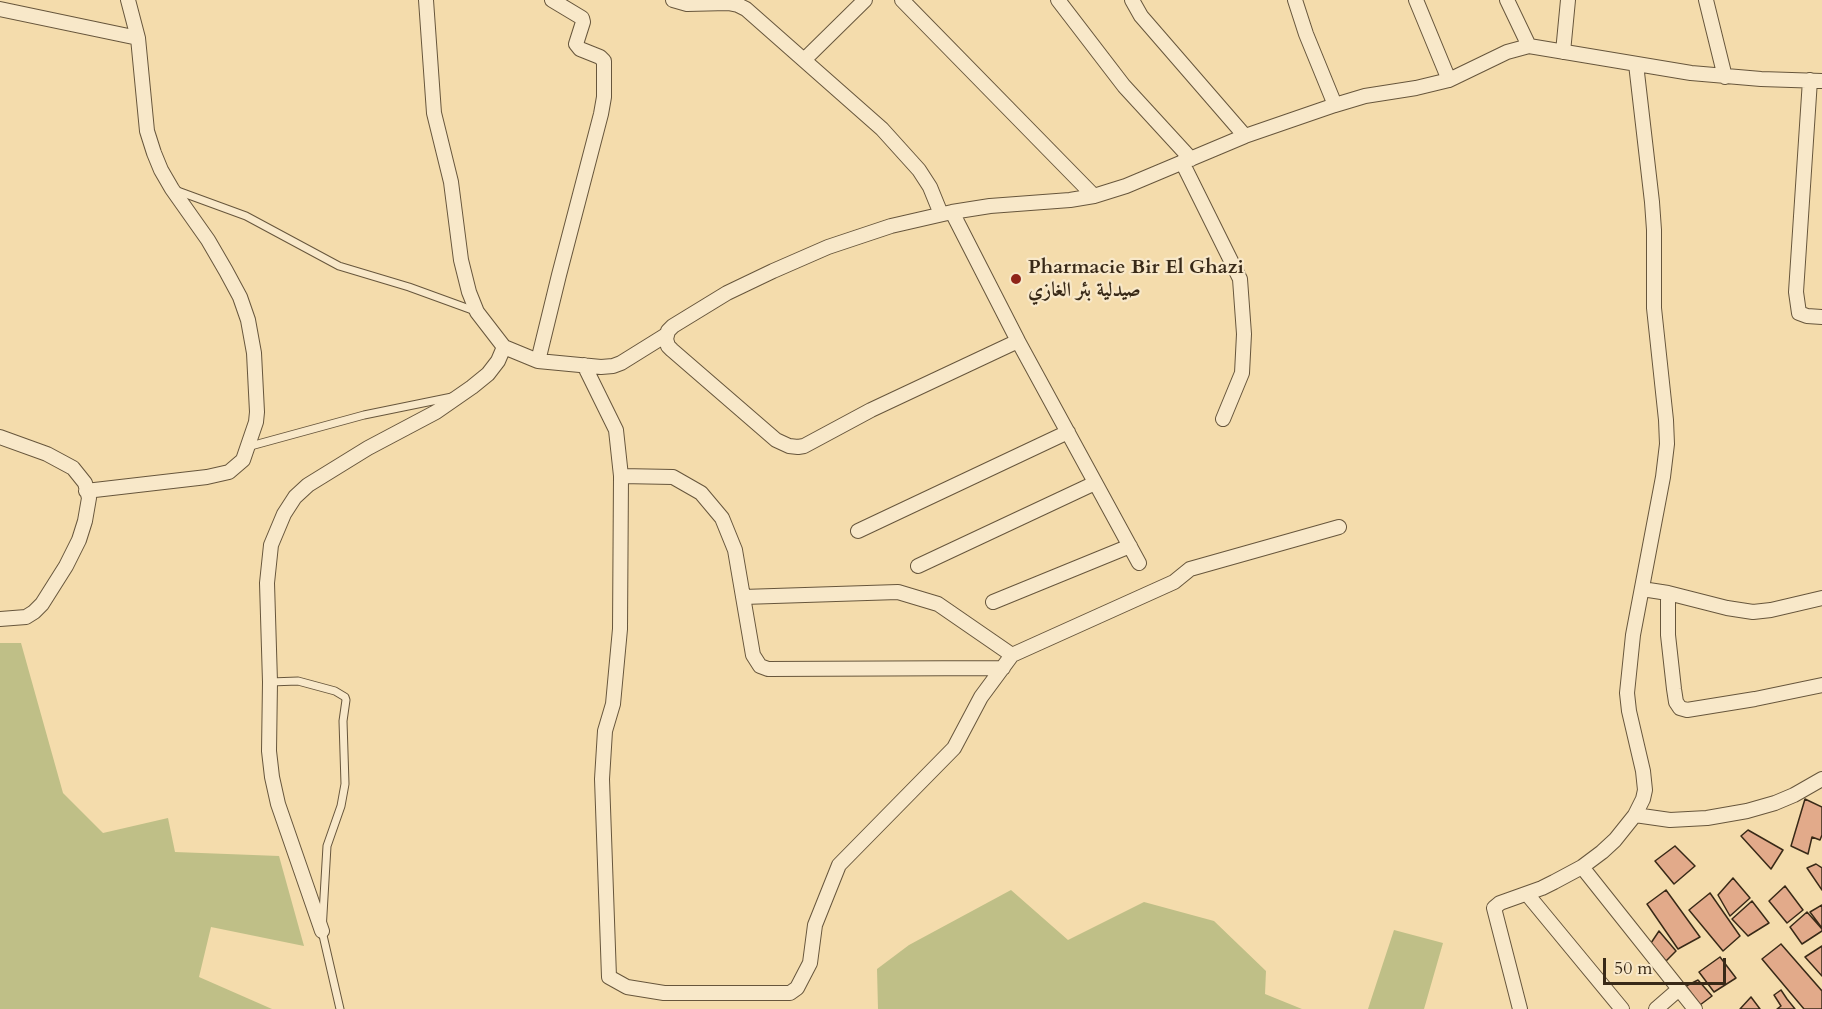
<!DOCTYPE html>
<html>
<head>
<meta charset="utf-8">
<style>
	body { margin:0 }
	#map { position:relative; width:1822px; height:1009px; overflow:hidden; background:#f4dcac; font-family:Cardo,serif }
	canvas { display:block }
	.scale { position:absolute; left:1603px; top:958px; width:123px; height:27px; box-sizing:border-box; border:3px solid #382917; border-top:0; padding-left:8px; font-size:18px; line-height:21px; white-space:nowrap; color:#382917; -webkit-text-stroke:4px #f8e8c9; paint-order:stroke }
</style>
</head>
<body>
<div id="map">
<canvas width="1822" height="1009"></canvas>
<div class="scale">50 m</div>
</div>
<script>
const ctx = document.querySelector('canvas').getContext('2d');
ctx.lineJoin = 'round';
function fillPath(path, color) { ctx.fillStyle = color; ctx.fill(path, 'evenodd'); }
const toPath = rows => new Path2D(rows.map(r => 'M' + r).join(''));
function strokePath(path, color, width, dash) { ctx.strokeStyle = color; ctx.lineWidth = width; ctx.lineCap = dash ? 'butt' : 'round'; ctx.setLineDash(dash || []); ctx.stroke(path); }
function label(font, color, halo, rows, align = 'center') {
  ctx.font = font + ' Cardo,Amiri,serif'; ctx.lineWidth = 4.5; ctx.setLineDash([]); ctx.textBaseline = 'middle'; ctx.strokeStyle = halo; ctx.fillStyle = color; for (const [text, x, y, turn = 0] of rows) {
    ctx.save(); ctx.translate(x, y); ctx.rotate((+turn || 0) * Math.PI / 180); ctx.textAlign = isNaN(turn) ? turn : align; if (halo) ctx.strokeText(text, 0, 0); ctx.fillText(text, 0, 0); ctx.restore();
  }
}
const green = toPath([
	[0,643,21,643,63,793,103,833,168,818,175,852,279,856,304,946,211,927,199,977,272,1009,0,1009],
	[1011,890,1068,940,1144,902,1214,921,1266,971,1265,994,1302,1009,878,1009,877,969,909,945],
	[1394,930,1443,943,1424,1009,1368,1009]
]);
const building = toPath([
	[1805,799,1822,807,1822,835,1820,840,1812,837,1808,854,1791,846,1805,799],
	[1748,830,1783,850,1771,869,1741,836,1748,830],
	[1675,846,1695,866,1674,884,1655,861,1675,846],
	[1816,864,1822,868,1822,890,1807,868,1816,864],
	[1733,878,1750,898,1730,916,1718,895,1733,878],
	[1785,886,1803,910,1787,923,1769,901,1785,886],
	[1666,890,1700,937,1678,949,1647,904,1666,890],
	[1710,893,1740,936,1723,951,1689,910,1710,893],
	[1752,901,1769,923,1748,936,1732,919,1752,901],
	[1822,905,1822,928,1810,912,1822,905],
	[1807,912,1822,929,1822,931,1802,944,1790,927,1807,912],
	[1659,931,1676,951,1666,961,1651,943,1659,931],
	[1781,944,1822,991,1822,1009,1804,1009,1762,959,1781,944],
	[1822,946,1822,976,1805,957,1822,946],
	[1720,957,1736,978,1714,992,1699,972,1720,957],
	[1698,980,1712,996,1700,1005,1686,986,1698,980],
	[1781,990,1787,999,1795,1009,1777,1009,1781,1006,1774,995,1781,990],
	[1751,997,1760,1009,1740,1009,1751,997]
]);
const lane = toPath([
	[175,190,246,216,339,266,409,287,475,311],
	[247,447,364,415,452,397],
	[270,682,298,681,335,691,345,697,346,700,343,721,345,784,341,806,327,846,322,931,340,1009]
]);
const street = toPath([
	[673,0,687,4,728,3,738,5,746,9,882,129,919,170,930,187,941,214],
	[902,0,1094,196],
	[1058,0,1124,86,1191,159],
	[1132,0,1141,16,1245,136],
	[1295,0,1306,34,1335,105],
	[1416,0,1449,80],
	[1507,0,1529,46],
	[1706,0,1725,77],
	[0,9,138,38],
	[1563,52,1568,0],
	[804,60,865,0],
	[1810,80,1796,292,1799,313,1807,316,1822,317],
	[1182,162,1240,279,1244,334,1242,373,1223,419],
	[952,212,1018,341,1139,563],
	[1018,341,871,410,804,446,798,447,789,446,776,440,672,350,668,346,666,339,668,331,673,326,727,293,773,271,828,247,891,226,952,212,990,206,1070,200,1094,196,1126,186,1245,136,1335,105,1365,96,1416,88,1449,80,1507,52,1529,46,1691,73,1761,79,1822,81],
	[504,347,538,361,601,367,613,366,621,363,666,335],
	[538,361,559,275,601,114,604,97,604,61,600,57,580,49,576,44,583,22,582,18,552,0],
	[584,365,616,430,621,476,620,629,613,704,605,731,602,779,609,977,627,987,664,993,790,993,797,988,810,963,815,925,839,865,954,748,981,697,1012,655,1174,582,1190,569,1339,527],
	[0,437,47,454,73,468,85,483,89,498,85,521,79,540,66,566,42,604,34,612,26,617,0,619],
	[621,476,673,477,701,493,722,518,735,550,753,655,760,666,768,669,1003,668],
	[86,491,207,477,229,472,243,460,256,422,257,412,254,353,248,320,240,297,226,271,208,240,172,189,161,170,154,153,147,131,138,38,128,0],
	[858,531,1068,432],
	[918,566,1095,483],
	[1642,589,1668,593,1668,635,1674,689,1676,702,1680,708,1687,710,1755,699,1822,685],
	[1668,593,1727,608,1753,612,1771,610,1822,598],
	[743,597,898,592,938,604,1012,655],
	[993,602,1130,546],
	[1635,815,1670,820,1707,818,1747,811,1775,803,1794,795,1822,779],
	[1582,867,1695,1009],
	[1527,894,1622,1009],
	[322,931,278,804,272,777,269,751,270,682,267,583,271,545,284,514,295,497,308,485,368,448,436,412,472,387,488,374,498,361,504,347,477,312,469,292,461,260,451,182,434,113,426,0],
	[1520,1009,1494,908,1500,903,1542,888,1554,882,1582,867,1602,852,1615,840,1635,815,1643,799,1645,790,1643,771,1629,711,1627,693,1633,635,1663,477,1667,444,1666,420,1654,308,1654,230,1652,202,1636,64],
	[1656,1009,1679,989]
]);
const markers = [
	[1016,279,6,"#8f2418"]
];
const poiNames = [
	["Pharmacie Bir El Ghazi",1028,268],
	["صيدلية بئر الغازي",1028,291]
];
fillPath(green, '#bfbf87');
fillPath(building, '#e2aa8a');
strokePath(building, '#382917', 1.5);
strokePath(lane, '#67563c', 9);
strokePath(street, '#67563c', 16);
strokePath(lane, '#f8e8c9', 7);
strokePath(street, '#f8e8c9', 14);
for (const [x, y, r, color] of markers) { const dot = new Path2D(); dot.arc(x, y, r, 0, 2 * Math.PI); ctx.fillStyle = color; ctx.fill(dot); strokePath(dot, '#f8e8c9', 2); }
label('bold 20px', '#382917', '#f8e8c9', poiNames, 'left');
</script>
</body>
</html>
